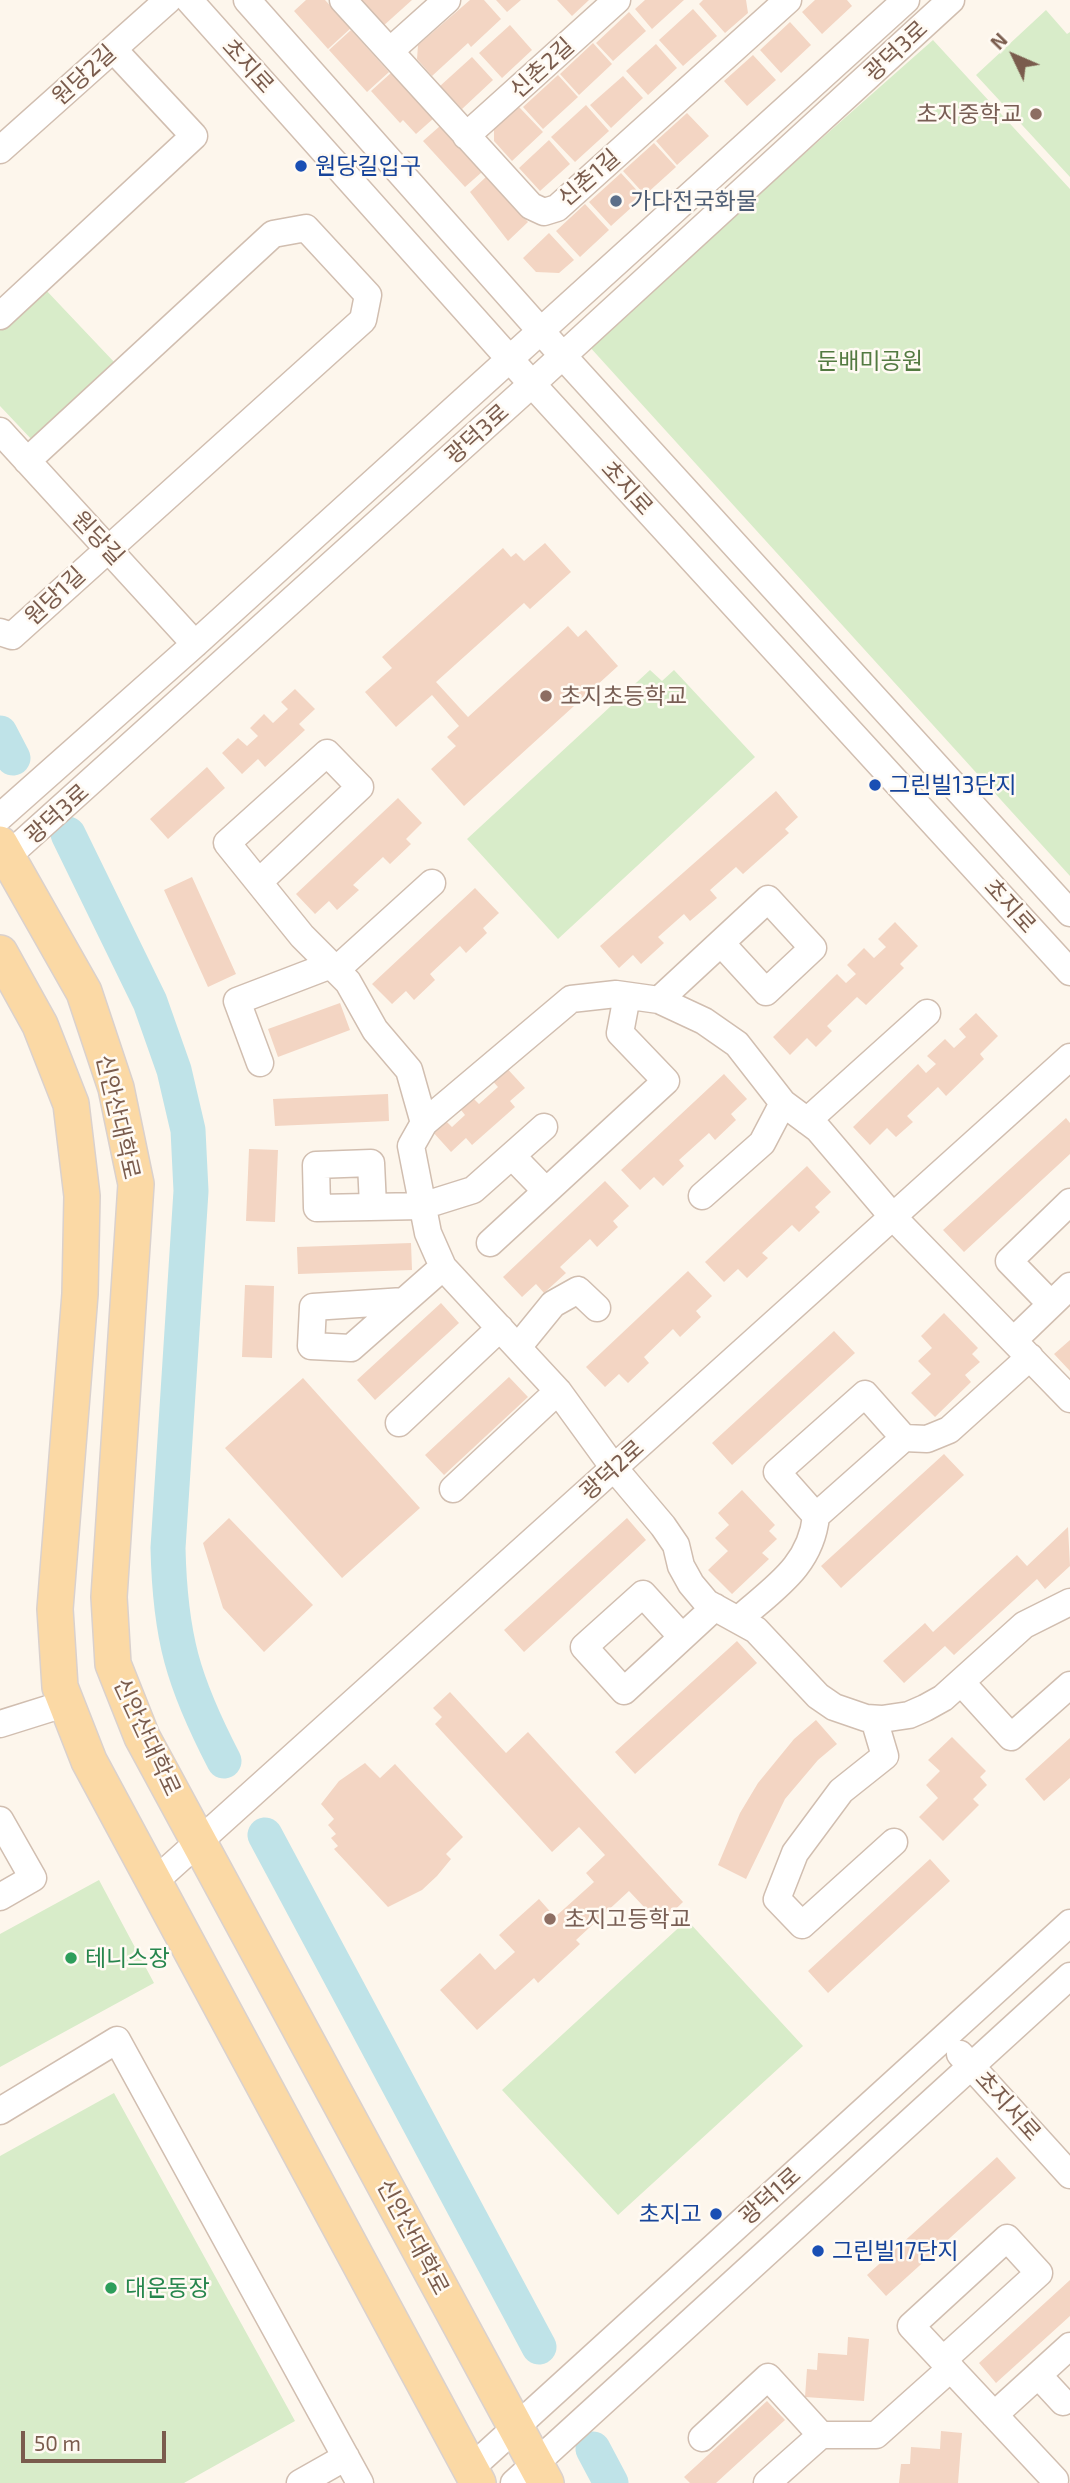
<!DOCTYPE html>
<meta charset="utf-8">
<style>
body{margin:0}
#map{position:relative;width:1070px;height:2483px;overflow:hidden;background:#fdf6ec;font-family:"Exo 2",sans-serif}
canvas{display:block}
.north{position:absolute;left:979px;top:21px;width:70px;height:70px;-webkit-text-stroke:5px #fffaf3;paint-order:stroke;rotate:314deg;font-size:19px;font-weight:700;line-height:28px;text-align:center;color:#7a5c4d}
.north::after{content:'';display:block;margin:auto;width:24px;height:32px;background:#7a5c4d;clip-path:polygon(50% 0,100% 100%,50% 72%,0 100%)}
.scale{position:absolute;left:21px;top:2431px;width:145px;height:32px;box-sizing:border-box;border:4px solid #7a5c4d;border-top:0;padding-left:9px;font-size:21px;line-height:24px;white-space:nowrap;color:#7a5c4d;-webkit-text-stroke:5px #fffaf3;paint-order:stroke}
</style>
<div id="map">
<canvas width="1070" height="2483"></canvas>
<div class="north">N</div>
<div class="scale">50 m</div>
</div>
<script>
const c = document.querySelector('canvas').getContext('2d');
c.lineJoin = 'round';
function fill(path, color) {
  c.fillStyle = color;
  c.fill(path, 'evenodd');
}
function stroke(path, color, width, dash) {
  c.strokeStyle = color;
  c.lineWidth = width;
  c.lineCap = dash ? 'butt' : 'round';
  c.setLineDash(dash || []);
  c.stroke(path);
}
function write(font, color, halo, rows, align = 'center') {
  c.font = font + ' "Exo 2","Noto Sans KR",sans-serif';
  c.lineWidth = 5;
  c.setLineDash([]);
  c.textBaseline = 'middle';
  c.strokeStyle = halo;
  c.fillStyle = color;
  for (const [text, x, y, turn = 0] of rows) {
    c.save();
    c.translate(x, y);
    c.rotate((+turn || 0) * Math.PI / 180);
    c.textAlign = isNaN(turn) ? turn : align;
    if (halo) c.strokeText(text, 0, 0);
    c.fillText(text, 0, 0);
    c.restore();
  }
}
fill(new Path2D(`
 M1046 10 1067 34 1070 32V177L976 75Z
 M933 40 1070 189V876L588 345Z
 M44 288 115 363 33 441 0 406V330Z
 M650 670 662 681 674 670 755 757 558 939 467 839Z
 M99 1880 154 1983 0 2067V1934Z
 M687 1920 803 2046 618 2215 502 2090Z
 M114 2093 295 2421 184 2483H0V2156Z`), '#d8ecc9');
stroke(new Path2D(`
 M0 733 13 758
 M68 834 150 1002 174 1070 188 1130 191 1191 168 1548C170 1637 183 1682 224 1761
 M265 1835 539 2347
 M593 2449 611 2483`), '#bfe3e8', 35);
fill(new Path2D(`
 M306 0H325L351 28 328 49 294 11Z
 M362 0H412L382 27 360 3Z
 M470 0H484L501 19 471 47 468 43 432 76 417 59 418 45Z
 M496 0H521L507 12Z
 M557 0H589L572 16Z
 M645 0H684L652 29 635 9Z
 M703 0H746L748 13 725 33 699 4Z
 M815 0H847L852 6 822 34 802 12Z
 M693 9 717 36 683 66 659 40Z
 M629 12 646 31 613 61 596 43Z
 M790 22 811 45 781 73 760 50Z
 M510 25 532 50 502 78 479 53Z
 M351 30 389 72 367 92 329 50Z
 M593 43 612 64 579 95 560 74Z
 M656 44 677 68 648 95 626 71Z
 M753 55 776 80 747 106 724 81Z
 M472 57 493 80 462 109 440 86Z
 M392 72 434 118 416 134 403 120 400 123 371 91Z
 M558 75 578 97 543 129 523 107Z
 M623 76 643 98 611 128 590 105Z
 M586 105 609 131 575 162 551 137Z
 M519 107 543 132 512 161 494 141V129Z
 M687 113 709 136 677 165 656 141Z
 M440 126 482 172 465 187 423 141Z
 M549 140 570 164 540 191 519 168Z
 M654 143 676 167 645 195 623 171Z
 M621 173 643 197 611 226 589 202Z
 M487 176 528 222 508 241 470 192Z
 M585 204 609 230 580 257 556 231Z
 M549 233 574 260 559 273 536 272 523 258Z
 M545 543 571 572 530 609 524 603 436 682 468 717 568 626 578 637 586 630 618 666 464 806 431 769 456 746 447 737 459 726 432 695 396 727 365 692 392 668 382 657 503 548 511 557 516 553 524 561Z
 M295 689 315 709 299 724 305 730 265 767 258 759 242 774 222 753 238 738 247 746 258 736 250 728 264 714 273 723 288 709 281 702Z
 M207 767 225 788 168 839 150 819Z
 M776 791 798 817 785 829 789 833 743 874 736 867 710 890 717 898 690 921 684 914 658 937 664 943 641 964 633 955 619 968 600 946Z
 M398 798 422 823 406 839 411 844 390 864 383 857 353 885 359 890 337 910 329 901 315 914 296 894Z
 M192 877 236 974 208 987 164 890Z
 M475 888 499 913 483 928 487 933 466 953 460 946 430 974 435 980 414 1000 406 991 392 1004 372 984Z
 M895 922 918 946 900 964 904 968 866 1005 857 997 827 1026 832 1031 816 1047 807 1038 790 1055 773 1037 837 974 846 983 856 974 847 965 864 948 874 958 886 947 878 939Z
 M340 1003 350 1030 278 1057 268 1029Z
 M976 1013 998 1036 980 1054 984 1059 946 1096 938 1087 907 1116 913 1122 896 1137 887 1128 870 1145 853 1127 918 1064 926 1073 936 1064 927 1056 945 1039 954 1048 966 1037 959 1029Z
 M504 1065 525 1088 510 1101 515 1107 472 1145 466 1138 451 1152 432 1131 445 1120 452 1127 465 1115 457 1105 469 1094 479 1104 498 1087 489 1077Z
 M724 1074 747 1099 731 1114 736 1120 715 1140 709 1133 679 1160 684 1166 663 1186 654 1177 640 1190 621 1170Z
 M388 1094 389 1121 275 1126 273 1099Z
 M1066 1118 1070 1123V1154L964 1252 943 1230Z
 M249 1149 278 1150 275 1222 246 1221Z
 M807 1166 831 1192 815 1207 820 1212 799 1232 792 1225 762 1253 768 1258 747 1278 738 1269 724 1282 705 1262Z
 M605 1181 629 1206 613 1221 618 1227 597 1247 590 1239 560 1267 566 1273 544 1293 536 1284 522 1297 503 1277Z
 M411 1243 412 1270 298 1274 297 1247Z
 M688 1271 712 1296 696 1311 701 1317 680 1337 673 1329 644 1357 649 1363 628 1383 619 1374 605 1387 586 1367Z
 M245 1285 274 1286 272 1358 242 1357Z
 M441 1303 459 1323 375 1400 357 1380Z
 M944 1313 978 1348 972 1354 980 1362 965 1375 971 1382 935 1417 911 1393 931 1374 918 1361 932 1348 921 1336Z
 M834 1331 855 1353 732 1465 712 1443Z
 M1070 1340V1371L1054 1354Z
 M509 1377 528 1397 444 1475 425 1455Z
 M303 1378 420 1508 342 1578 225 1448Z
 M944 1454 964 1475 841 1588 821 1566Z
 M742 1490 775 1525 769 1531 777 1539 762 1553 769 1559 732 1594 708 1570 728 1551 715 1538 729 1525 718 1513Z
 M229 1518 313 1605 264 1652 223 1608 203 1543Z
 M627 1518 646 1540 524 1652 504 1630Z
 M1068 1527 1070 1566 1045 1589 1037 1579 954 1655 945 1646 904 1683 883 1661 925 1623 933 1632 1017 1555 1027 1566Z
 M737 1641 757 1663 635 1774 615 1752Z
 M450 1692 506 1753 528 1732 683 1902 660 1924 629 1891 576 1940 580 1944 538 1983 534 1978 477 2030 440 1990 480 1953 495 1970 515 1952 499 1935 539 1899 555 1917 594 1882 586 1873 605 1855 579 1827 552 1852 435 1724 442 1717 433 1708Z
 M816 1720 837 1744 818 1760 785 1799 746 1879 718 1865 740 1813 758 1783 794 1739Z
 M952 1737 986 1771 980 1777 987 1785 973 1799 979 1805 943 1841 919 1817 938 1798 926 1785 940 1771 928 1760Z
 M1070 1738V1778L1044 1801 1025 1779Z
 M365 1763 380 1778 395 1764 463 1837 446 1854 451 1859 437 1876 422 1890 388 1907 334 1849 338 1846 331 1838 336 1834 328 1825 334 1819 321 1804 339 1781Z
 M930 1859 950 1881 828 1993 808 1971Z
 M997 2157 1016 2178 886 2296 867 2275Z
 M1070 2280V2316L996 2383 979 2363Z
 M848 2337 869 2339 864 2401 805 2397 807 2369 817 2370 818 2353 847 2355Z
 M767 2401 785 2420 716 2483H690L684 2477Z
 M941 2431 962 2433 958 2483H899L901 2464H910L911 2447 940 2449Z`), '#f3d5c3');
const minor = new Path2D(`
 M189 0 532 384 1070 972
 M247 0 563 356 1070 913
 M343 0 531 206 544 212 557 208 788 0
 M390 51 447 0
 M466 136 617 0
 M0 150 168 0
 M0 316 194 136 113 49
 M0 431 195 644
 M0 632 12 636 363 320 368 295 306 228 273 234 27 461
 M0 817 195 644 906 0
 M0 863 532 384 951 0
 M260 881 360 787 327 753 227 843 302 936 348 982 375 1030 409 1070 424 1123
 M336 970 432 883
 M659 1000 768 899 813 948 766 992 721 943
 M260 1063 237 1001 331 965
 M807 1121 927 1013
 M512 1156 546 1191
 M702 1196 762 1143 783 1103
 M373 1206 371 1163 316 1165 317 1208 422 1206 473 1190 544 1127
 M490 1243 666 1081 620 1033 627 996
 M404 1301 313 1307 311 1346 351 1348 443 1267
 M1051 1304 1009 1261 1070 1202
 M1014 1340 1070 1286
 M518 1347 553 1304 578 1290 597 1308
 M1070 1399 893 1217 818 1129 783 1103 737 1044 704 1021 659 1000 616 994 571 999 424 1123 411 1146 428 1233 443 1267 558 1391 614 1468 663 1526 676 1545 681 1566 691 1584 707 1603 756 1630 818 1696 834 1707 866 1718 882 1719 909 1715 925 1708 943 1698 1024 1625 1070 1602
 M399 1423 500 1328
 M453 1489 558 1391
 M816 1516 777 1472 865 1394 904 1438
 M739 1619C774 1588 811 1566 816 1516L904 1438 927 1439 949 1430 1030 1357
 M682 1637 643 1594 584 1647 624 1691 715 1607
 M961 1682 1011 1737 1070 1685
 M874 1719 885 1756 841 1791 795 1853 777 1899 802 1925 894 1842
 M0 1724 67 1703
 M0 1820 33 1878 0 1897
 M154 1882 1070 1057
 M960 2054 1070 2175
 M0 2111 117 2040 360 2483
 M943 2360 1039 2273 1007 2238 911 2326C959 2377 1007 2429 1055 2480
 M1038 2375 1063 2402
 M994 2415 1070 2346
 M702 2438 768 2377 821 2435
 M470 2469 1070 1923
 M300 2483 346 2457
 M514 2483 1070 1976
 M767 2483 821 2435H876L951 2368`);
const major = new Path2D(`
 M0 844 84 992 116 1088 136 1184 109 1597 113 1664 142 1737 546 2483
 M0 953 40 1025 71 1104 82 1196 80 1294 55 1609 60 1687 89 1761 478 2483`);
stroke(minor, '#d1beb0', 29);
stroke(major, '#dad1cd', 38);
stroke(minor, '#fff', 26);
stroke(major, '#fbd9a5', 35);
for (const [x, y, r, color] of [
 [1036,114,7,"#8d6e63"],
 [301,166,7,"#1a4fb4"],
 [616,201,7,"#5c6f8a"],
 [546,696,7,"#8d6e63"],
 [875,785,7,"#1a4fb4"],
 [550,1919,7,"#8d6e63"],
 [71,1958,7,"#2e9e5b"],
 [716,2214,7,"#1a4fb4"],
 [818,2251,7,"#1a4fb4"],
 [111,2288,7,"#2e9e5b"]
]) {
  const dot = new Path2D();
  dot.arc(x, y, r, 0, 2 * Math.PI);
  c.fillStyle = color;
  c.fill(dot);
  stroke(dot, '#fffaf3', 2.5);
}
write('23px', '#7a5c4d', '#fffaf3', [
 ["광덕3로",896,51,-43],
 ["초지로",248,66,48],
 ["신촌2길",542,68,-42],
 ["원당2길",84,75,-42],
 ["신촌1길",589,178,-41],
 ["광덕3로",477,434,-42],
 ["초지로",627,488,48],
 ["원당길",98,538,47],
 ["원당1길",55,596,-43],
 ["광덕3로",57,814,-42],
 ["초지로",1010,906,48],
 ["신안산대학로",118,1117,77],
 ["광덕2로",612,1470,-42],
 ["신안산대학로",147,1737,65],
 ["초지서로",1008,2106,48],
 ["광덕1로",770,2196,-42],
 ["신안산대학로",413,2237,62]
]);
write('23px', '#785e54', '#fffaf3', [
 ["초지중학교",1022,114,"right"],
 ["초지초등학교",560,696],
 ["초지고등학교",564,1919]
], 'left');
write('23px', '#164399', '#fffaf3', [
 ["원당길입구",315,166],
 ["그린빌13단지",889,785],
 ["초지고",702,2214,"right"],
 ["그린빌17단지",832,2251]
], 'left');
write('23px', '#4e5e75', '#fffaf3', [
 ["가다전국화물",630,201]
], 'left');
write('23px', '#537a41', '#fffaf3', [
 ["둔배미공원",870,361]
]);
write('23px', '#27864d', '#fffaf3', [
 ["테니스장",85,1958],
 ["대운동장",125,2288]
], 'left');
</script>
